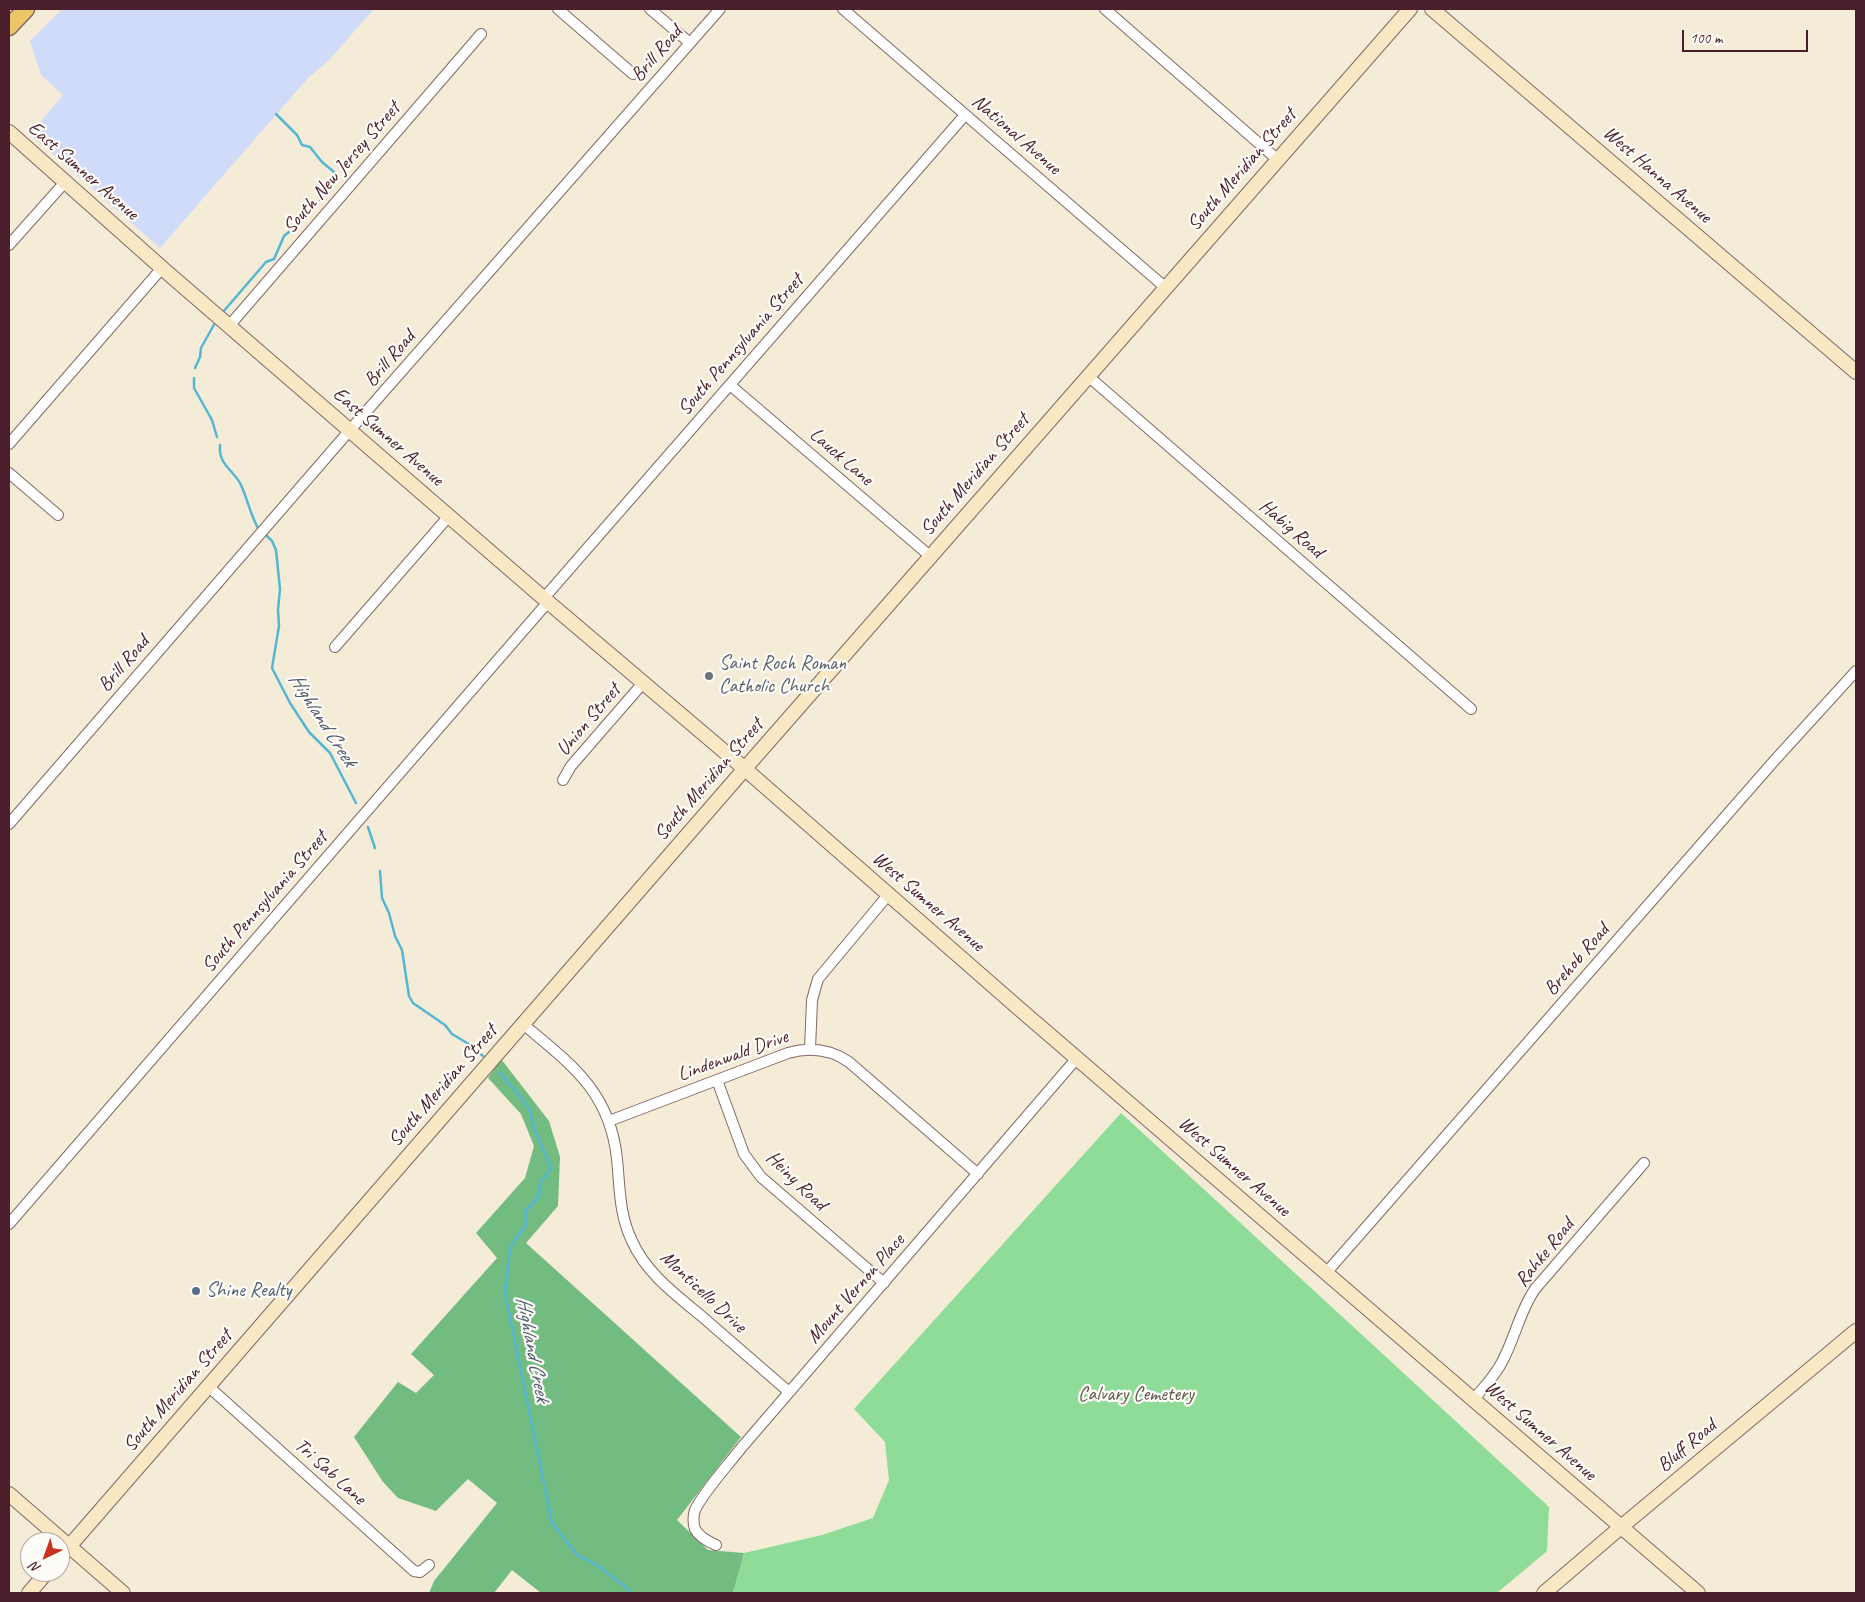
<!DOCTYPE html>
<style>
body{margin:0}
#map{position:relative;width:1865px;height:1602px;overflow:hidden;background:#f4ecd7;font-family:Caveat,sans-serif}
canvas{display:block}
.frame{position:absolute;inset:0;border:10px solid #4a1f2b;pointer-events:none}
.north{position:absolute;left:20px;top:1532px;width:50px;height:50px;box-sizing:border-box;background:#fdfcf7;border:1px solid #b5a4a5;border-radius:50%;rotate:222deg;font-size:14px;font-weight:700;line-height:20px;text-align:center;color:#4a1f2b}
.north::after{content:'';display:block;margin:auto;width:18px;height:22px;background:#c8321e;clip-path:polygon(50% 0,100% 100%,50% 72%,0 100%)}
.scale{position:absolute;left:1682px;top:30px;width:126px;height:22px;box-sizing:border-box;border:2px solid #4a1f2b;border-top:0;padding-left:6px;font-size:15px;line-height:18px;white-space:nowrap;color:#4a1f2b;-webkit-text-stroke:4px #fdfcf7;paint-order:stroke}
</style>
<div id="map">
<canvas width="1865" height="1602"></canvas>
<div class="frame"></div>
<div class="north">N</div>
<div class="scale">100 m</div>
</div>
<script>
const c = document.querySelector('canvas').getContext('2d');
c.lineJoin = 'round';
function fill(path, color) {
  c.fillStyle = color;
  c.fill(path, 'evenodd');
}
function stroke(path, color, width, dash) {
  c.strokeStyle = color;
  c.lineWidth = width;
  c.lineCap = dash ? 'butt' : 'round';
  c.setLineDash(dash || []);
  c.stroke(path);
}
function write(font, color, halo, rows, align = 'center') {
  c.font = font + ' Caveat,sans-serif';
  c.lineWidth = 4.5;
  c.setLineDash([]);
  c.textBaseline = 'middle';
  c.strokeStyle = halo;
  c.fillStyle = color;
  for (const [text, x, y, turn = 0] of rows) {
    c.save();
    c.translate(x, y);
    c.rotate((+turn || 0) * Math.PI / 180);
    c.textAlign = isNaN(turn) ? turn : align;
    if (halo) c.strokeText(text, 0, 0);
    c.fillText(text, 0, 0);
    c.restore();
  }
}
fill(new Path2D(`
 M62 9H374L329 60 308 78 160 248 30 134 63 95 41 75 30 41Z`), '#d0daf9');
fill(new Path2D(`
 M1121 1113 1549 1507 1547 1551 1497 1593H733L744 1553 822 1535 873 1518 889 1480 885 1442 854 1409Z`), '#8fdc99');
fill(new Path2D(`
 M501 1059 549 1121 560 1157 558 1206 526 1243 741 1437 677 1520 708 1550 744 1553 733 1593H541L512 1570 494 1593H429L434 1581 497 1503 468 1479 436 1511 398 1498 383 1482 354 1437 398 1382 416 1393 434 1375 411 1354 497 1258 476 1233 525 1178 534 1146 521 1114 488 1078Z`), '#73bc81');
stroke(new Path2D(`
 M276 114 297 135 302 145 310 147 322 162 334 172V184L320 200
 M298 224 311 207
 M223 312 266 262 274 259 284 236 289 232
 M195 368 200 357 201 348 216 321
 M194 378V388L212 420 217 437
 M220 445C218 464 232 469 240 483 247 497 250 514 258 528
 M266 535 272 541 276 550 280 589 278 610 279 626 272 668 290 703 309 732 330 753 356 803
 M368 827 375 848
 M380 871 382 898 389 913 395 936 402 950 409 996 413 1003 445 1025 452 1034 467 1043 483 1056
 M499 1072 524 1101 530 1111 533 1125 551 1169 540 1183 539 1197 525 1211 526 1224 510 1248 505 1293 552 1523 577 1555 597 1565 627 1588 630 1593`), '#55b6d4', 2.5);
const street = new Path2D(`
 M558 9 633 74
 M650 9 690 43
 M843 9 1166 288
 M1105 9 1278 160
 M9 245 66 181
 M229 326 481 34
 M1088 376 1471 709
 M730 385 930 556
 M9 444 162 268
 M9 473 58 515
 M544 598 965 115
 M335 647 449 516
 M563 780 571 766 643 683
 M9 824 350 430 720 9
 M523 1024C572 1065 610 1092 617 1159 620 1188 619 1214 632 1241 647 1275 679 1297 706 1320 734 1344 761 1368 789 1392
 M810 1049 812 1000 818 979 888 895
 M717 1080 744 1154 761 1177 884 1283
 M609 1121 788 1053C810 1047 830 1049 849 1062L978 1174
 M9 1224 548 602
 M1326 1273 1774 761 1856 671
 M209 1387 414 1571 420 1572 429 1565
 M1473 1400C1484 1387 1496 1375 1503 1360 1515 1337 1520 1311 1535 1289L1644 1163
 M716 1545C709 1542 699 1537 695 1529 693 1524 693 1515 695 1510 704 1491 729 1464 742 1447L1077 1058`);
const secondary = new Path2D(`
 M1432 9 1856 372
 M9 132 162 268 548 602 745 769 1023 1012 1698 1593
 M9 1494 123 1593
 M60 1557 755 757 1410 9
 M29 1593 47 1572
 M1544 1593 1621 1527 1856 1331`);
const primary = new Path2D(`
 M9 27 26 9`);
stroke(street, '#866767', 12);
stroke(secondary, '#866767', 16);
stroke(primary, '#866767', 19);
stroke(street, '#fff', 10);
stroke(secondary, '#f8e8c3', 14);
stroke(primary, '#edc569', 16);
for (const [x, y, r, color] of [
 [709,676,5,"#6b7280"],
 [196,1291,5,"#5c6f8a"]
]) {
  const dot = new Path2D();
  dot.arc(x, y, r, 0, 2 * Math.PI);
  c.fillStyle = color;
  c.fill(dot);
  stroke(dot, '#fdfcf7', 2);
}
write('20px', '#4a1f2b', '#fdfcf7', [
 ["Brill Road",657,54,-49],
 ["National Avenue",1016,135,41],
 ["South New Jersey Street",342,168,-49],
 ["South Meridian Street",1242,170,-49],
 ["East Sumner Avenue",83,171,41],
 ["West Hanna Avenue",1657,175,41],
 ["South Pennsylvania Street",741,345,-49],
 ["Brill Road",390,359,-49],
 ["East Sumner Avenue",388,437,41],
 ["Lauck Lane",841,457,41],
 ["South Meridian Street",975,475,-49],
 ["Habig Road",1291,529,41],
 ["Brill Road",124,664,-49],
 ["Union Street",589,720,-50],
 ["South Meridian Street",709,780,-49],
 ["South Pennsylvania Street",265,902,-49],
 ["West Sumner Avenue",928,902,41],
 ["Brehob Road",1577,960,-49],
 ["Lindenwald Drive",733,1056,-20],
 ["South Meridian Street",443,1086,-49],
 ["West Sumner Avenue",1234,1167,41],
 ["Heiny Road",796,1181,44],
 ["Rahke Road",1545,1253,-51],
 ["Mount Vernon Place",856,1289,-49],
 ["Monticello Drive",703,1292,43],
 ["South Meridian Street",178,1391,-49],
 ["West Sumner Avenue",1540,1431,41],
 ["Bluff Road",1687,1446,-40],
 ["Tri Sab Lane",330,1472,42]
]);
write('20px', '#5b616d', '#fdfcf7', [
 ["Saint Roch Roman",719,664],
 ["Catholic Church",719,687]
], 'left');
write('20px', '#4e5e75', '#fdfcf7', [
 ["Shine Realty",206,1291]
], 'left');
write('20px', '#5f584c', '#fdfcf7', [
 ["Calvary Cemetery",1136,1395]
]);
write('italic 21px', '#4e5b6f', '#fdfcf7', [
 ["Highland Creek",322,720,57],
 ["Highland Creek",532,1349,79]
]);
</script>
